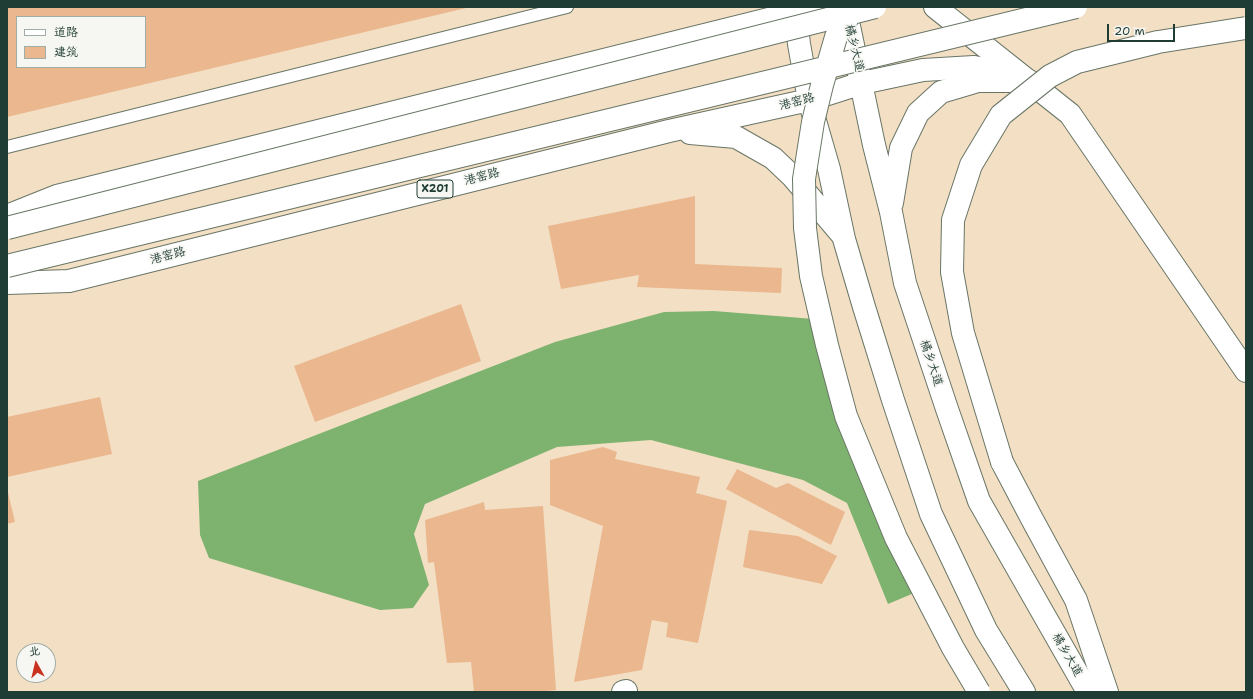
<!DOCTYPE html>
<meta charset="utf-8">
<style>
body{margin:0}
#map{position:relative;width:1253px;height:699px;overflow:hidden;background:#f3dfc4;font-family:"Shantell Sans","LXGW WenKai TC",sans-serif}
canvas{display:block}
.frame{position:absolute;inset:0;border:8px solid #1f3d34;pointer-events:none}
.legend{position:absolute;left:16px;top:16px;width:130px;height:52px;box-sizing:border-box;background:#f6f6f2;border:1px solid #a0aca6;margin:0;padding:5px 7px;list-style:none;font-size:12px;color:#1f3d34}
.legend li{display:flex;align-items:center;gap:8px;height:20px}
.legend b{width:20px;border:1px solid #a0aca6}
.north{position:absolute;left:16px;top:643px;width:40px;height:40px;box-sizing:border-box;background:#f6f6f2;border:1px solid #a0aca6;border-radius:50%;rotate:352deg;font-size:11px;font-weight:700;line-height:16px;text-align:center;color:#1f3d34}
.north::after{content:'';display:block;margin:auto;width:14px;height:18px;background:#c8321e;clip-path:polygon(50% 0,100% 100%,50% 72%,0 100%)}
.scale{position:absolute;left:1107px;top:24px;width:68px;height:18px;box-sizing:border-box;border:2px solid #1f3d34;border-top:0;padding-left:5px;font-size:12px;line-height:14px;white-space:nowrap;color:#1f3d34;-webkit-text-stroke:3px #f6f6f2;paint-order:stroke}
</style>
<div id="map">
<canvas width="1253" height="699"></canvas>
<div class="frame"></div>
<ul class="legend">
<li><b style="height:5px;background:#fff"></b>道路</li>
<li><b style="height:11px;background:#eab78f"></b>建筑</li>
</ul>
<div class="north">北</div>
<div class="scale">20 m</div>
</div>
<script>
const c = document.querySelector('canvas').getContext('2d');
c.lineJoin = 'round';
function fill(path, color) {
  c.fillStyle = color;
  c.fill(path, 'evenodd');
}
function stroke(path, color, width, dash) {
  c.strokeStyle = color;
  c.lineWidth = width;
  c.lineCap = dash ? 'butt' : 'round';
  c.setLineDash(dash || []);
  c.stroke(path);
}
function write(font, color, halo, rows, align = 'center') {
  c.font = font + ' "Shantell Sans","LXGW WenKai TC",sans-serif';
  c.lineWidth = 3.5;
  c.setLineDash([]);
  c.textBaseline = 'middle';
  c.strokeStyle = halo;
  c.fillStyle = color;
  for (const [text, x, y, turn = 0] of rows) {
    c.save();
    c.translate(x, y);
    c.rotate((+turn || 0) * Math.PI / 180);
    c.textAlign = isNaN(turn) ? turn : align;
    if (halo) c.strokeText(text, 0, 0);
    c.fillText(text, 0, 0);
    c.restore();
  }
}
fill(new Path2D(`
 M714 311 814 319 914 593 888 604 847 503 803 480 651 440 557 447 425 504 414 534 429 585 413 608 380 610 209 558 200 535 198 481 555 342 664 312Z`), '#7eb36f');
fill(new Path2D(`
 M7 7H466V8L7 117ZM17 17H145V67H17Z
 M695 196V264L782 268 781 293 637 287 639 275 561 289 548 226Z
 M461 304 481 361 315 422 294 366Z
 M100 397 112 454 7 477V417Z
 M603 447 617 452 615 459 700 477 696 493 727 501 698 643 666 637 668 623 652 620 642 670 574 682 603 526 550 505V460Z
 M737 469 776 488 788 483 845 512 831 545 726 489Z
 M7 488 15 522 7 524Z
 M484 502 485 510 543 506 556 690 535 692H474L471 662 447 663 434 562 428 563 425 520Z
 M749 530 798 536 837 556 822 584 743 567Z`), '#eab78f');
const service = new Path2D(`
 M7 147 567 7`);
const minor = new Path2D(`
 M623 692 626 691`);
const tertiary = new Path2D(`
 M935 7 1070 114 1246 371
 M862 83 923 70 974 67 1016 77`);
const primary = new Path2D(`
 M845 7 874 145 891 212 905 283 947 409 979 501 1088 692
 M795 9 799 44 809 100 829 169 844 239 864 307 893 400 931 514 986 630 1024 692
 M690 133 736 137 773 158 792 176 843 236
 M892 203 901 148 918 113 941 92 978 81H1029
 M7 216 57 196 817 7
 M7 283 69 281 669 131 809 100 862 83`);
const motorway = new Path2D(`
 M1002 462 1032 519 1076 600 1107 692`);
stroke(service, '#697666', 14);
stroke(minor, '#697666', 24);
stroke(tertiary, '#697666', 24);
stroke(primary, '#697666', 24);
stroke(motorway, '#697666', 24);
stroke(service, '#fff', 12);
stroke(minor, '#fff', 22);
stroke(tertiary, '#fff', 22);
stroke(primary, '#fff', 22);
stroke(motorway, '#fff', 22);
const trunkBridge = new Path2D(`
 M854 7 836 37 822 85 813 122 804 179 805 228 811 276 827 345 846 416 896 538 953 648 979 692
 M7 228 875 7
 M7 266 1076 7`);
const motorwayBridge = new Path2D(`
 M1002 462 963 333 952 272 953 220 971 165 1001 115 1050 76 1077 62 1158 42 1246 28`);
stroke(trunkBridge, '#697666', 24, []);
stroke(motorwayBridge, '#697666', 24, []);
stroke(trunkBridge, '#fff', 22);
stroke(motorwayBridge, '#fff', 22);
for (const [x, y, w] of [
 [435,189,36]
]) {
  const box = new Path2D();
  box.roundRect(x - w / 2, y - 9, w, 18, 3);
  c.fillStyle = '#f6f6f2';
  c.fill(box);
  stroke(box, '#1f3d34', 1);
}
write('bold 11px', '#1f3d34', null, [
 ["X201",435,189]
]);
write('12px', '#1f3d34', '#f6f6f2', [
 ["橘乡大道",854,48,77],
 ["港窑路",797,102,-14],
 ["港窑路",482,177,-14],
 ["港窑路",168,256,-14],
 ["橘乡大道",931,363,72],
 ["橘乡大道",1067,655,60]
]);
</script>
